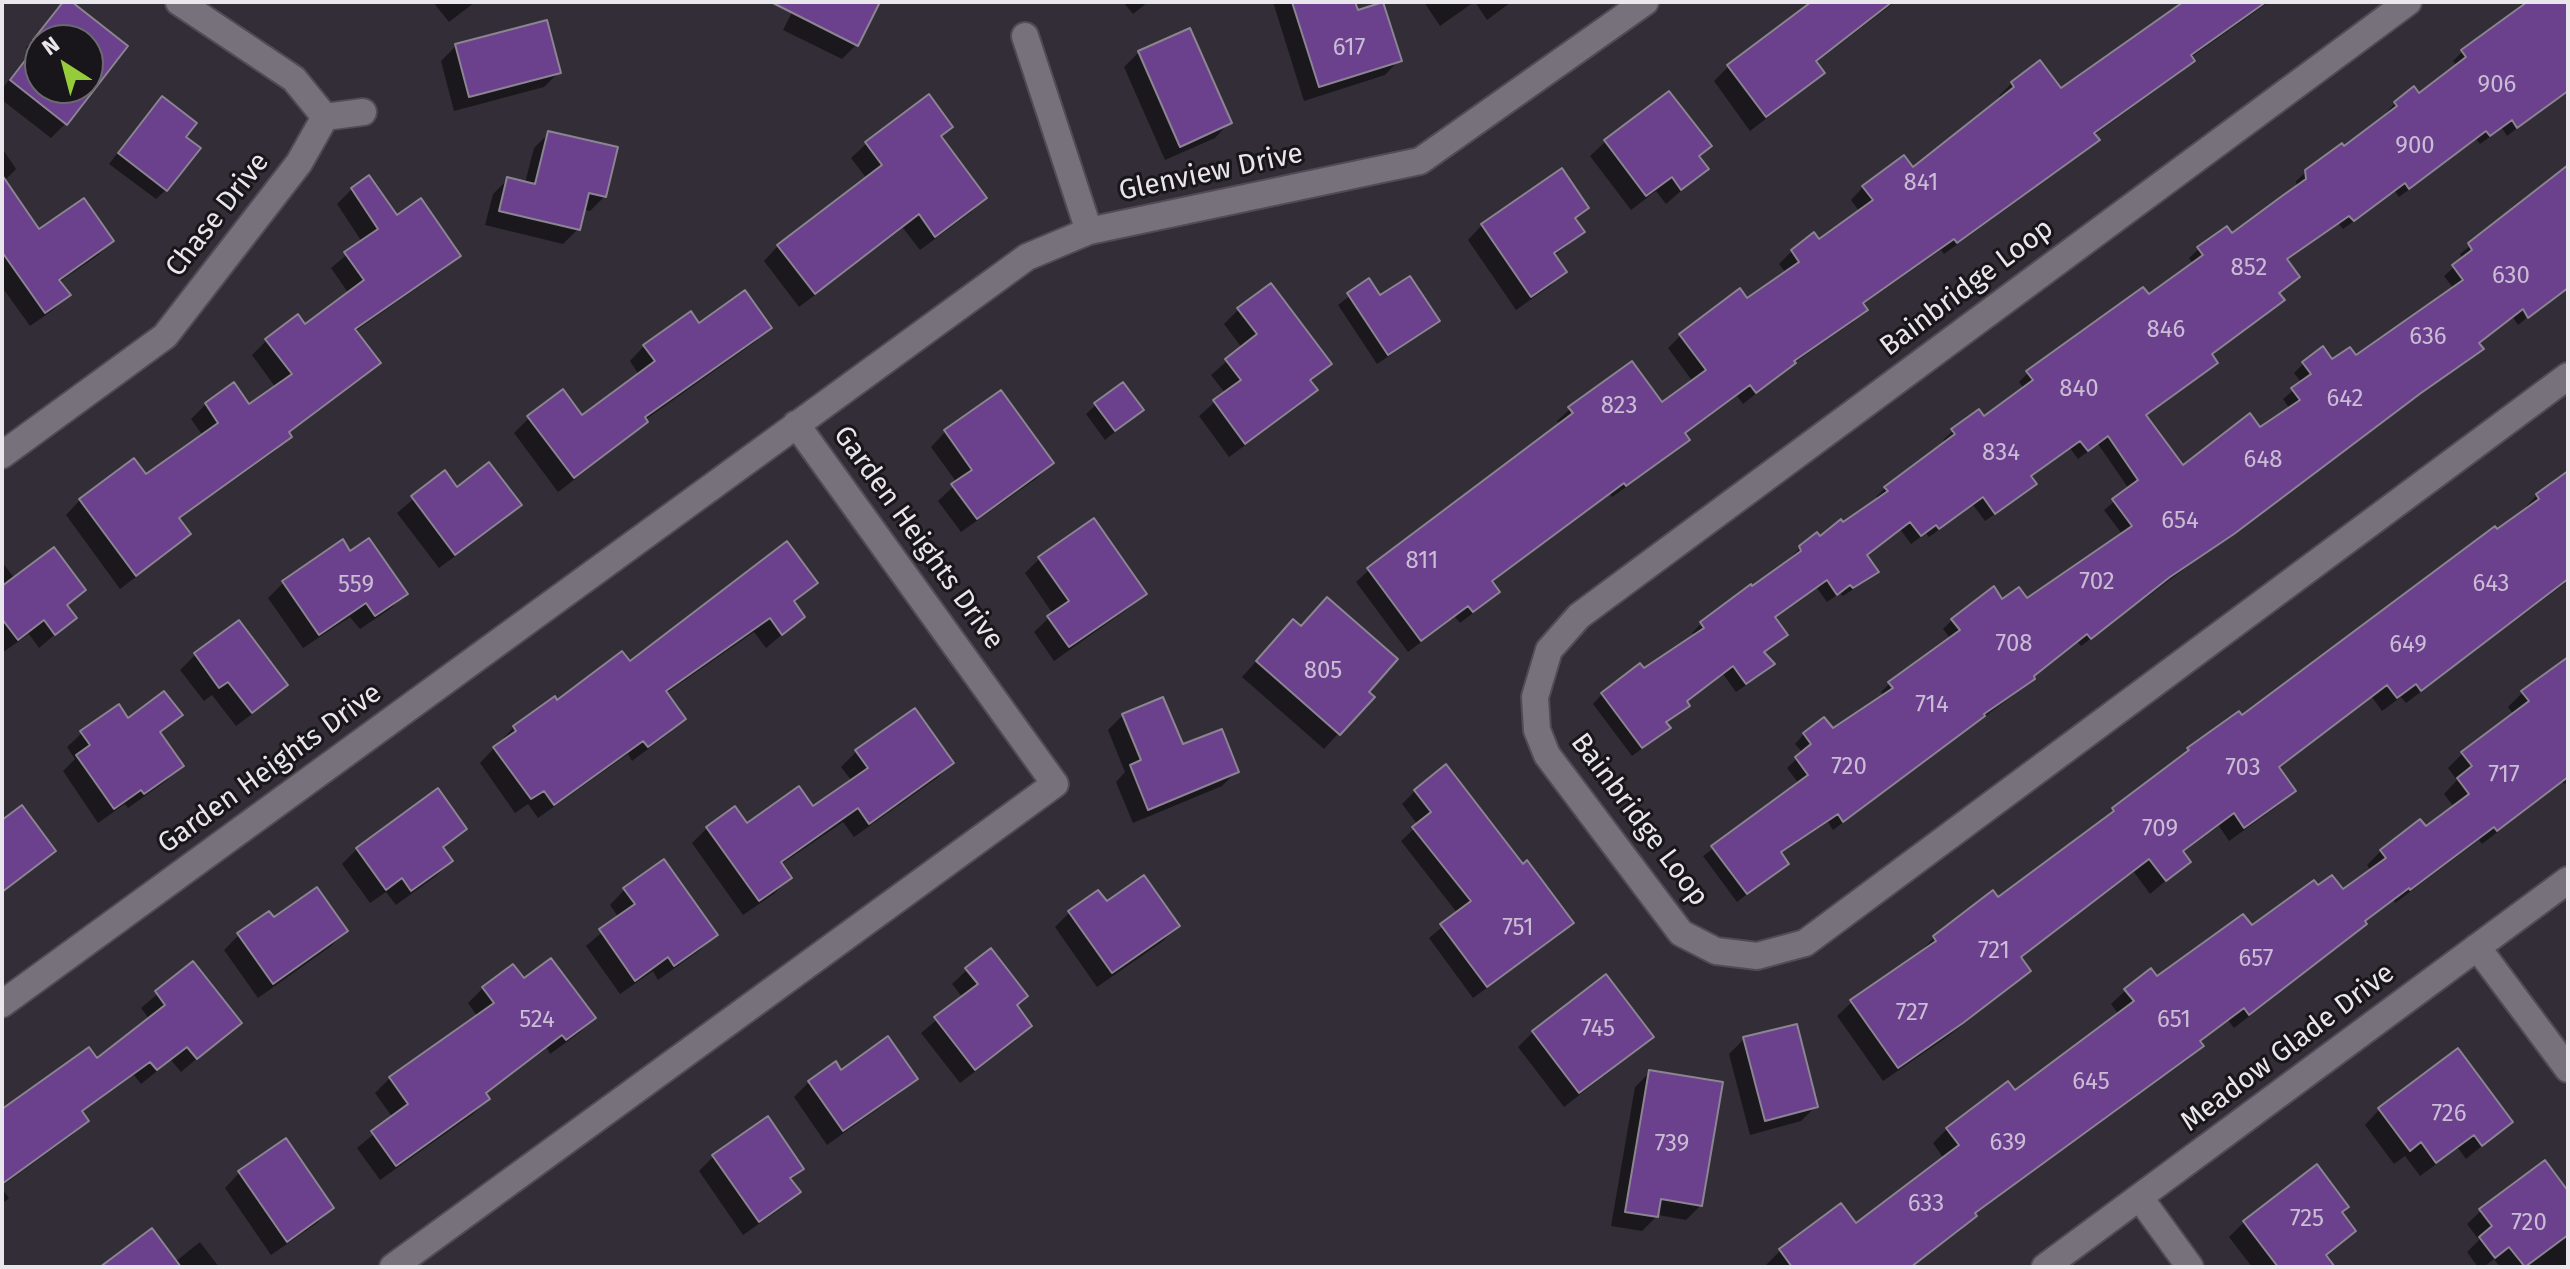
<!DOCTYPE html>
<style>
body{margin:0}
#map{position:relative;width:2570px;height:1269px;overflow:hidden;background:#322d37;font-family:"Fira Sans",sans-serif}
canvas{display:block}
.frame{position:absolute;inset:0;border:4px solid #e9e6ec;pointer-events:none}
.north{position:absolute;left:24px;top:24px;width:80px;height:80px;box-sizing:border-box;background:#19161b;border:2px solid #6c696f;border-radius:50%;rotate:324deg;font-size:22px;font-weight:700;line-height:32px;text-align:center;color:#e9e6ec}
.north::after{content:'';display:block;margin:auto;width:28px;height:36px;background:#96cc3a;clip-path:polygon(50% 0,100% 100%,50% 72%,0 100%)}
</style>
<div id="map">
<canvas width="2570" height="1269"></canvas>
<div class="frame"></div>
<div class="north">N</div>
</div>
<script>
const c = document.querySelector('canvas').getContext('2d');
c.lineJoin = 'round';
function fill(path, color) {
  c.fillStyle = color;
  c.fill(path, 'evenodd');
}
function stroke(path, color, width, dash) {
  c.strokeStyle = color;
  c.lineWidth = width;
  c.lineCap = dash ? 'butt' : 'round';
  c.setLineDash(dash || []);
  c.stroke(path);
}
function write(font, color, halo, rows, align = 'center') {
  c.font = font + ' "Fira Sans",sans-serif';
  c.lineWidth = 6;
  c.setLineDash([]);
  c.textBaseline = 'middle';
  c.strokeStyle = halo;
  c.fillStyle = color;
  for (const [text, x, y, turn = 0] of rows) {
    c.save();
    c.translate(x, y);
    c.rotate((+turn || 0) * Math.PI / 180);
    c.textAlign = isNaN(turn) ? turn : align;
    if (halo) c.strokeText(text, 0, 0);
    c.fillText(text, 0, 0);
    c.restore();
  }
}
fill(new Path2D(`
 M64 2H68L125 46 66 123 51 138 2 100V89L30 52 26 48ZM40 40H88V88H40Z
 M433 2H475L449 22Z
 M797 2H878L857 44 842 59 783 30Z
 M1123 2H1148L1133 14Z
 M1273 2H1353L1356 12 1399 60 1385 75 1304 101Z
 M1424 2H1474L1440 26Z
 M1475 2H1511L1487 20Z
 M1813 2H1895L1815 63 1822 73 1807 87 1750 131 1714 81 1728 67Z
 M2185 2H2269L2190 58 2192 61 2180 73 2094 135 2097 140 2085 152 1944 254 1941 250 1862 305 1865 310 1853 322 1794 363 1743 404 1737 396 1684 435 1687 440 1675 452 1612 497 1610 494 1491 583 1498 591 1485 604 1460 623 1455 617 1408 652 1356 582 1369 570 1560 425 1557 421 1570 409 1662 405 1693 382 1668 348 1680 336 1747 301 1786 273 1779 264 1792 251 1819 242 1860 212 1851 200 1863 187 1912 170 2002 99 1999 96 2012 83 2061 91Z
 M2523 2H2568V70L2557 96 2507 136 2502 128 2480 144 2476 139 2399 197 2395 191 2343 229 2339 224 2286 261 2298 277 2278 294 2273 309 2210 355 2216 363 2206 372 2145 416 2183 467 2260 430 2290 409 2283 399 2302 383 2294 373 2303 364 2323 349 2332 362 2355 358 2454 289 2444 276 2463 259 2460 254 2568 168V284L2518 325 2513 317 2477 344 2481 349 2472 358 2409 402 2081 646 2077 641 2032 677 2023 688 1833 830 1828 822 1780 854 1786 864 1737 902 1703 856 1799 784 1787 768 1803 753 1795 744 1804 734 1823 720 1833 730 1884 697 1881 692 1890 683 1951 639 1943 629 1952 620 2001 602 2027 601 2122 534 2104 510 2129 489 2098 444 2078 459 2070 448 2030 478 2034 484 2025 493 1985 521 1973 505 1929 537 1926 533 1911 544 1900 529 1865 556 1876 571 1867 580 1843 596 1840 593 1827 602 1817 588 1774 618 1785 634 1763 653 1772 664 1763 673 1736 692 1723 674 1685 703 1687 706 1665 724 1668 727 1659 736 1632 756 1593 704 1602 694 1643 671 1695 636 1692 633 1701 624 1792 560 1791 557 1800 548 1843 525 1879 500 1876 497 1885 488 1946 443 1943 440 1953 431 1983 419 2024 389 2019 382 2028 373 2149 297 2193 264 2189 258 2199 249 2232 236 2297 188 2296 181 2306 172 2344 148 2388 115 2386 113 2395 103 2414 89 2418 96 2457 67 2453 61 2462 52 2518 11 2516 9Z
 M456 46 559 72 544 87 454 111 441 61Z
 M1139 52 1229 123 1215 138 1165 160 1124 67Z
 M1669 93 1709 146 1697 158 1706 169 1666 204 1656 191 1631 210 1590 156 1605 142Z
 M153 108 183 137 166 190 156 199 109 164Z
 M950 127 940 137 985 198 970 213 920 250 903 228 799 307 764 261 778 246 867 179 851 158 866 144Z
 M549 133 605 196 590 211 583 209 578 229 563 244 485 225 493 194 508 179 525 183 534 148Z
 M2 148 16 169 4 181 39 232 112 241 97 256 59 282 68 295 53 310 30 326 2 287Z
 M352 189 458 256 443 270 354 332 378 363 363 378 288 434 289 436 275 451 178 520 188 534 173 549 120 589 66 515 80 500 145 477 203 436 191 419 206 404 233 385 248 407 276 388 252 355 267 340 305 327 349 294 331 268 362 242 337 204Z
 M1586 207 1574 220 1583 232 1554 256 1565 271 1550 286 1516 310 1468 240 1482 225Z
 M1369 281 1380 298 1437 321 1427 330 1377 364 1338 305Z
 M1239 309 1329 364 1310 382 1315 390 1300 405 1229 457 1199 416 1225 393 1211 375 1242 348 1224 324Z
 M698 326 770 328 755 342 645 420 631 436 558 492 514 433 529 418 582 417 639 375 630 361 644 346Z
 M1096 405 1141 410 1105 440 1086 414Z
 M945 432 1051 463 1037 478 961 532 938 501 957 483 931 447Z
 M444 473 456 489 519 505 504 520 439 568 397 513Z
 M2568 473V581L2406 703 2401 697 2382 711 2372 697 2278 769 2293 791 2279 805 2229 841 2219 826 2182 853 2188 862 2150 894 2134 872 2020 959 2028 970 2014 985 1947 1037 1883 1081 1837 1016 1852 1002 1921 954 1920 952 1934 938 1993 893 1998 900 2174 764 2189 749 2241 718 2524 512 2523 510 2537 495Z
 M342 542 350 554 405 594 390 609 360 629 350 617 303 648 268 598 283 583Z
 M1040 558 1144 593 1129 608 1054 661 1034 632 1053 614 1025 573Z
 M2 562 15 579 84 590 66 607 74 618 39 648 29 634 2 653Z
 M816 583 793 604 803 617 766 648 754 632 665 694 683 719 668 734 632 761 628 754 538 818 528 804 515 813 480 763 514 727 557 702 629 664Z
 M239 623 286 685 271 700 236 726 212 695 204 701 180 670 195 655Z
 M1278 637 1372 697 1324 749 1242 677Z
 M2568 660V781L2564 784 2562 782 2482 844 2479 840 2395 903 2394 900 2364 923 2350 938 2234 1028 2228 1020 2199 1043 2201 1046 2187 1060 1974 1215 1961 1230 1912 1267H1764L1780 1251 1855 1226 1944 1159 1933 1143 1947 1129 2015 1093 2119 1015 2111 1004 2126 990 2157 979 2251 928 2317 888 2342 891 2371 871 2367 865 2381 851 2425 829 2454 807 2444 794 2457 780 2448 768 2462 754 2514 715 2508 707 2523 692Z
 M915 711 952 763 937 778 854 837 843 822 780 865 789 878 775 893 743 915 692 843 707 828 747 826 812 809 852 781 841 767 856 752Z
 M180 715 159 734 181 766 166 781 128 808 125 804 98 823 63 771 75 759 67 747 82 733 127 720Z
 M1123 715 1182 747 1237 771 1222 786 1133 823 1116 782 1125 772 1108 730Z
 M437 791 465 829 442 849 451 861 436 876 396 905 386 892 370 903 342 864 357 849Z
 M1415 791 1522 866 1571 923 1558 936 1473 998 1429 938 1458 914 1401 841 1418 825 1402 804Z
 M2 822 53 851 2 893Z
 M624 890 715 935 700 950 658 980 653 971 620 994 586 946 619 918 610 905Z
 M1106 904 1177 926 1163 941 1097 987 1055 927 1070 912Z
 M273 920 346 931 331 946 258 998 224 950 239 935Z
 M193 964 235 1026 181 1072 171 1060 141 1084 134 1075 81 1113 87 1121 72 1135 2 1186V1112L97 1061 150 1020 141 1008Z
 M967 970 1030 1026 1015 1041 960 1083 921 1033 963 998 952 984Z
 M1606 977 1651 1037 1636 1051 1564 1107 1518 1047 1533 1032Z
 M523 981 594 1018 579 1033 550 1054 547 1048 485 1095 488 1099 473 1114 380 1180 357 1148 393 1118 375 1093 390 1078 478 1017 468 1003 483 988Z
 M1744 1039 1816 1106 1801 1121 1750 1135 1729 1054Z
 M835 1064 841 1072 915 1078 900 1093 827 1145 794 1097 809 1082Z
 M1650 1072 1701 1205 1686 1220 1658 1215 1642 1231 1611 1226 1635 1087Z
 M2379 1110 2511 1122 2466 1159 2458 1148 2420 1176 2405 1156 2394 1164 2365 1125Z
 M714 1156 802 1168 790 1180 798 1192 783 1207 743 1235 699 1171Z
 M239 1173 332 1208 317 1223 271 1255 225 1188Z
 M2 1189 9 1198 2 1204Z
 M2568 1194V1267H2500L2494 1259 2484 1267H2478L2467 1252 2479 1240 2467 1224 2481 1211Z
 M2340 1213 2354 1231 2325 1257 2332 1267H2252L2229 1237 2244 1222Z
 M200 1242 219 1267H107L175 1262Z`), '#0007');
const building = new Path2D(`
 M63 2H72L128 46 67 125 10 80 40 41V88H88V40H33Z
 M771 2H880L858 46Z
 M1292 2H1355L1358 10 1383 2 1402 61 1319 87Z
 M1811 2H1892L1816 61 1825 73 1766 117 1727 65Z
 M2183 2H2266L2191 55 2195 61 2094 133 2100 140 1957 243 1954 239 1863 303 1868 310 1794 361 1796 363 1756 393 1750 385 1685 433 1690 440 1626 486 1624 483 1492 581 1500 592 1473 612 1468 606 1421 641 1367 568 1573 413 1568 407 1632 361 1662 402 1706 370 1679 334 1740 288 1747 298 1799 262 1791 250 1814 232 1819 239 1873 200 1862 186 1904 155 1913 167 2014 87 2011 82 2040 60 2061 88Z
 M2527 2H2568V91L2517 128 2512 120 2490 136 2486 131 2409 189 2405 183 2354 221 2349 216 2287 259 2300 277 2279 293 2285 300 2212 354 2218 363 2146 415 2183 465 2250 413 2260 427 2300 400 2291 388 2311 374 2302 362 2323 346 2332 359 2350 347 2356 355 2463 280 2452 265 2472 250 2468 243 2568 165V288L2528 318 2523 309 2479 343 2484 349 2421 393 2234 534 2170 577 2091 639 2087 634 2034 676 2035 679 1984 714 1985 716 1843 822 1838 814 1781 852 1789 864 1747 894 1711 846 1808 775 1795 757 1811 744 1803 733 1824 717 1833 728 1893 688 1888 682 1960 630 1951 619 1994 586 2002 599 2019 587 2027 598 2132 526 2112 499 2138 480 2108 436 2088 451 2080 441 2031 476 2037 484 1995 514 1983 497 1939 529 1936 525 1921 536 1910 522 1867 555 1879 572 1853 588 1850 585 1837 595 1827 580 1775 617 1788 635 1764 652 1775 664 1746 684 1733 666 1687 701 1690 706 1666 722 1671 728 1642 748 1601 693 1640 663 1644 668 1704 628 1700 622 1751 584 1752 586 1801 551 1799 546 1817 532 1820 536 1841 519 1843 522 1888 491 1884 487 1955 434 1951 429 1979 409 1984 416 2033 380 2026 371 2143 287 2149 294 2203 255 2197 247 2227 226 2232 233 2282 196 2306 179 2305 170 2342 143 2344 146 2397 106 2394 102 2414 86 2419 93 2466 57 2461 50Z
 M547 20 561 73 469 97 455 44Z
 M1190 28 1232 123 1180 147 1138 51Z
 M1669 91 1712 146 1699 156 1709 169 1681 190 1672 177 1646 196 1604 140Z
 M929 94 953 127 941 136 987 198 935 237 919 214 815 294 777 245 882 165 865 142Z
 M162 96 197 123 186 137 201 148 167 191 118 153Z
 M548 131 618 147 606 197 589 193 580 230 499 211 507 177 535 184Z
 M1562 168 1589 208 1575 218 1585 232 1554 253 1567 272 1531 297 1481 224Z
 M2 175 39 229 84 198 114 241 59 280 71 295 45 313 2 252Z
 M369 175 397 215 421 198 461 256 355 329 381 363 289 432 292 437 179 518 191 534 136 576 79 499 134 458 146 474 218 423 205 403 234 382 249 404 292 374 265 339 298 314 305 324 364 280 344 252 378 229 351 188Z
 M1410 276 1440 321 1388 355 1347 293 1369 278 1380 295Z
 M1271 283 1332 364 1310 380 1318 390 1245 444 1213 400 1241 380 1225 359 1257 334 1237 308Z
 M745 290 772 328 645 417 648 422 574 478 527 416 563 389 582 415 655 361 643 345 691 311 699 323Z
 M1123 382 1144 410 1115 431 1094 403Z
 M1001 390 1054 463 977 519 951 484 972 470 944 430Z
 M489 462 522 505 455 555 411 496 445 470 457 487Z
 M2568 471V579L2421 691 2416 684 2397 698 2387 685 2279 767 2296 791 2244 828 2234 813 2183 851 2191 862 2166 881 2149 859 2021 957 2031 971 1963 1023 1898 1068 1850 1000 1936 941 1933 936 1993 890 1998 897 2114 811 2112 808 2189 750 2187 748 2239 711 2242 715 2495 526 2497 529 2539 499 2536 494Z
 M1094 518 1147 594 1069 647 1047 616 1069 601 1038 557Z
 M369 538 408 594 375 616 366 603 319 635 282 581 343 539 350 551Z
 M787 541 818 583 794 601 805 617 782 635 770 618 666 691 686 719 648 747 643 741 554 805 544 791 531 799 493 747 516 731 513 726 555 696 557 700 622 651 630 661Z
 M54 547 86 590 67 605 77 618 55 635 44 620 18 640 2 619V586Z
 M1327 597 1398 659 1369 692 1375 697 1340 735 1256 661 1293 619 1301 626Z
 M239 620 288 685 252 713 228 682 219 688 194 653Z
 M2568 657V777L2497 831 2494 827 2410 890 2409 888 2365 921 2367 924 2249 1015 2244 1008 2200 1041 2204 1046 1975 1213 1977 1216 1911 1267H1792L1779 1249 1841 1203 1856 1223 1959 1145 1946 1128 2008 1081 2015 1090 2134 1001 2124 989 2151 968 2157 976 2243 914 2252 925 2314 880 2318 885 2332 875 2343 889 2386 858 2380 850 2420 819 2426 826 2469 794 2457 778 2472 766 2461 752 2529 701 2521 691Z
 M164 691 183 715 160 732 184 766 144 794 141 790 114 809 76 755 90 745 80 731 119 704 128 718Z
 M1163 697 1183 744 1222 729 1239 772 1148 810 1130 765 1141 760 1122 714Z
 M915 708 954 763 869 824 858 808 781 862 792 878 759 901 706 827 735 806 747 823 799 786 813 806 868 768 855 750Z
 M1446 764 1523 864 1527 860 1574 923 1487 987 1440 924 1471 901 1412 827 1431 812 1414 790Z
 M438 788 467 829 443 847 453 861 411 891 402 878 386 890 356 848Z
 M22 805 56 851 2 892V820Z
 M664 859 718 935 674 966 668 957 635 981 599 929 635 904 623 888Z
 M1144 875 1180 926 1112 973 1068 911 1098 890 1107 901Z
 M317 887 348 931 273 984 237 933 269 911 274 917Z
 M991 948 1028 996 1017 1005 1032 1026 975 1070 934 1017 978 984 965 968Z
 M551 958 596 1018 566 1040 562 1035 486 1093 490 1099 396 1166 371 1131 408 1104 389 1077 494 1003 482 987 513 964 524 978Z
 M193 961 242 1023 197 1059 187 1047 157 1070 150 1062 82 1111 89 1121 2 1184V1109L89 1047 97 1058 165 1005 155 991Z
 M1606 974 1654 1037 1579 1093 1532 1031Z
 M1797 1024 1818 1107 1765 1121 1743 1037Z
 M888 1036 918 1079 843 1131 808 1081 836 1061 841 1070Z
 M2458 1048 2513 1122 2482 1146 2474 1135 2436 1163 2421 1142 2410 1151 2378 1108Z
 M1649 1070 1723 1082 1702 1206 1661 1199 1658 1217 1625 1212Z
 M768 1116 804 1169 790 1178 801 1192 759 1222 712 1155Z
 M286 1138 334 1208 287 1242 238 1171Z
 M2545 1160 2568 1191V1235L2525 1267 2509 1247 2495 1258 2479 1237 2492 1226 2479 1209Z
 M2317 1164 2349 1207 2342 1212 2356 1231 2326 1255 2335 1267H2278L2243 1221Z
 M152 1228 181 1267H100Z`);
fill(building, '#6b408d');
stroke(building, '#8b8591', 2);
const minor = new Path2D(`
 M2408 2 1579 616 1549 650 1535 697 1537 730 1547 755 1681 933 1716 951 1757 956 1805 943 2568 376
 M1025 36 1089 231
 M325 117 363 112
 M2 455 165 336 299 163 325 117 294 79 179 2
 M2477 947 2568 1069
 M2 1004 1027 257 1089 231 1420 161 1645 2
 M2140 1198 2190 1267
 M393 1267 1055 784 796 424
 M2045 1267 2568 880`);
stroke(minor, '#504b54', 30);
stroke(minor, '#77717c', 26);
write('24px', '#cabcd4', null, [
 ["617",1349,48],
 ["906",2497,85],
 ["900",2415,146],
 ["841",1921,183],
 ["852",2249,268],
 ["630",2511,276],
 ["846",2166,330],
 ["636",2428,337],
 ["840",2079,389],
 ["642",2345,399],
 ["823",1619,406],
 ["834",2001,453],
 ["648",2263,460],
 ["654",2180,521],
 ["811",1422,561],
 ["702",2097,582],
 ["643",2491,584],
 ["559",356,585],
 ["708",2014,644],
 ["649",2408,645],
 ["805",1323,671],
 ["714",1932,705],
 ["720",1849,767],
 ["703",2243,768],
 ["717",2504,775],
 ["709",2160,829],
 ["751",1518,928],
 ["721",1994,951],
 ["657",2256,959],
 ["727",1912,1013],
 ["524",537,1020],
 ["651",2174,1020],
 ["745",1598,1029],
 ["645",2091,1082],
 ["726",2449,1114],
 ["639",2008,1143],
 ["739",1672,1144],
 ["633",1926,1204],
 ["725",2307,1219],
 ["720",2529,1223]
]);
write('28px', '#e9e6ec', '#19161b', [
 ["Glenview Drive",1211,173,-12],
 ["Chase Drive",218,215,-52],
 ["Bainbridge Loop",1967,288,-37],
 ["Garden Heights Drive",918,538,54],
 ["Garden Heights Drive",270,769,-36],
 ["Bainbridge Loop",1639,820,53],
 ["Meadow Glade Drive",2288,1048,-37]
]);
</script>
